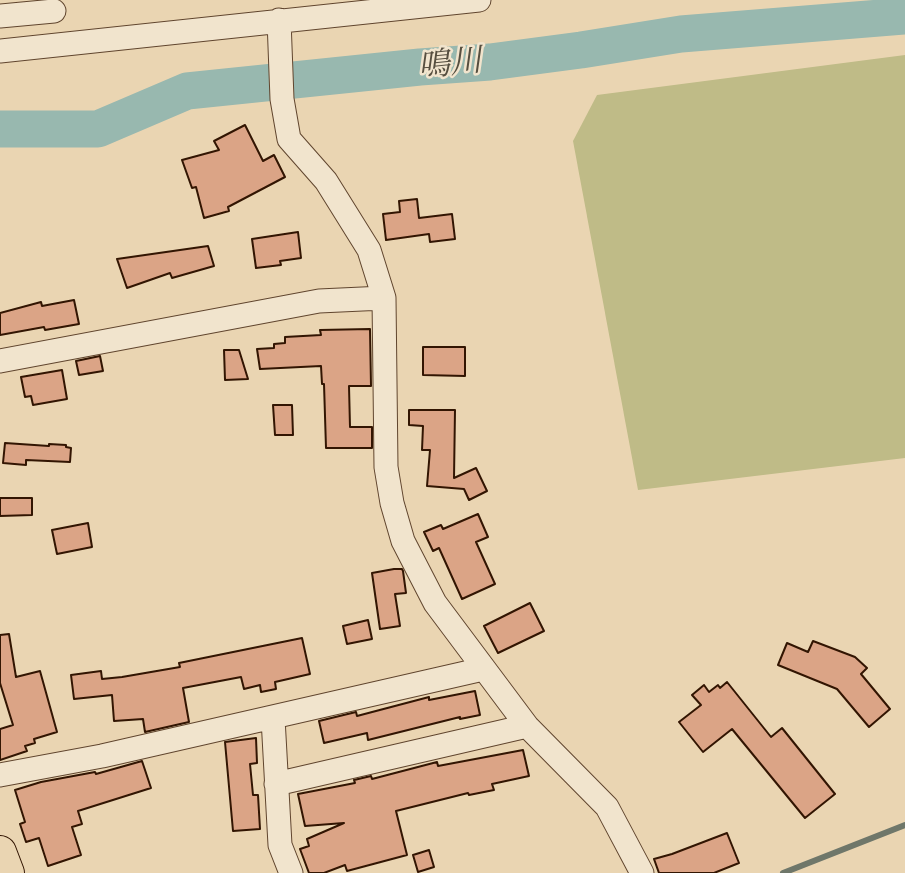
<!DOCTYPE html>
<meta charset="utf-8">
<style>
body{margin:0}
canvas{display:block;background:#ead5b2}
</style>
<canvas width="905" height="873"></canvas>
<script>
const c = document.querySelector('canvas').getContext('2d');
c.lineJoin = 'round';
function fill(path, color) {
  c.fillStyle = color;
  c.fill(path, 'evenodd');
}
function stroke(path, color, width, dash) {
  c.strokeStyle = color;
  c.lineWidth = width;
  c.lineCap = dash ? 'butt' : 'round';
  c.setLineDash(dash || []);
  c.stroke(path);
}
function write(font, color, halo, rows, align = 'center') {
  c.font = font + ' Cardo,"Noto Serif JP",serif';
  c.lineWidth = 5;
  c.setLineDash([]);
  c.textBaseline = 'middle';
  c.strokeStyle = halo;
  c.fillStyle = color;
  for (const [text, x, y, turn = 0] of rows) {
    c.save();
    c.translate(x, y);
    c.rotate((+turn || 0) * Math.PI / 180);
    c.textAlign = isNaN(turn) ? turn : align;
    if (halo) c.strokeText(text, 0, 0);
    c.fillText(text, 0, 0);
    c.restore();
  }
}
fill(new Path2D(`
 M905 55V458L638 490 573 141 597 95Z`), '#bfbb87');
stroke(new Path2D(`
 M783 873 905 825`), '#6f776a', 6);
stroke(new Path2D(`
 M0 129H98L187 91 420 67 490 62 581 50 681 34 905 16`), '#98b8af', 37);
const building = new Path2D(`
 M245 125 263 161 274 155 285 177 228 207 229 211 204 218 196 187 192 188 182 160 219 150 214 141Z
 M417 199 419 218 452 214 455 239 430 242 429 234 386 240 383 214 400 212 399 201Z
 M298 232 301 258 280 261 281 265 256 268 252 239Z
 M208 246 214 266 172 278 170 273 127 288 117 259Z
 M74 300 79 324 45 330 44 327 0 335V313L41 302 42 306Z
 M370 329 371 386H349L350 427H372V448H326L324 384H322L321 366 260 369 257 349 274 348V344L285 343V337L321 335 320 330Z
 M423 347H465V376L423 375Z
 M224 350H239L248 379 225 380Z
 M100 356 103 371 79 375 76 361Z
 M62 370 67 399 33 405 31 396 25 397 21 377Z
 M273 405H292L293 435H275Z
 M409 410H455L454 478 476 468 487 491 469 500 464 489 427 486 430 450H422L423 426 409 425Z
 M5 443 49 446V444L66 445V447L71 448 70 462 26 460V465L3 463Z
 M0 498H32V515L0 516Z
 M478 514 488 537 476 542 495 584 462 599 439 548 433 551 424 532 441 525 443 529Z
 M88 523 92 547 57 554 52 530Z
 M394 569H402L403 571 406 593 395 594 400 626 380 629 372 573Z
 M530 603 544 631 498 653 484 626Z
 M368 620 372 639 347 644 343 626Z
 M9 634 16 677 40 671 57 732 34 739 35 743 25 746 27 751 0 760V729L13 725 0 683V635Z
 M302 638 310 674 275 682 276 689 261 692 260 685 244 689 241 677 183 688 189 722 145 732 143 719 114 721 112 695 74 699 71 675 101 671 102 679 122 677 180 667 179 663Z
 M813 641 855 657 867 668 861 674 890 709 869 727 837 689 778 665 787 643 808 652Z
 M727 682 771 737 782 728 835 794 805 818 732 729 703 752 679 722 701 705 692 695 704 685 709 692 718 685 720 688Z
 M475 691 480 715 460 719V717L368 740 367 733 324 743 319 721 356 712 357 716 429 697V700Z
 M256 738 257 763 250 764 253 795H258L260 829 233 831 225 742Z
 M523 750 529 776 492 784 494 790 469 795 468 793 396 811 407 855 347 871 345 865 324 873H309L300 849 309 846 307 839 344 823 305 826 298 794 355 783 354 780 371 776 372 779 437 762 438 766Z
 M142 761 151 788 78 811 82 824 72 827 81 855 48 866 39 838 26 842 20 824 25 822 15 790 41 782 95 772 96 774Z
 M727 833 739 863 714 873H659L654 859 672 854Z
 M429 850 434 867 418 872 413 855Z`);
fill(building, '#dba486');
stroke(building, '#321502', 2);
const minor = new Path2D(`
 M0 16 54 11
 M279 20 282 99 289 139 326 181 369 250 384 298 386 467 392 503 403 541 435 603 527 726 607 807 642 873
 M0 51 479 0
 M0 361 319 301 384 298
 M273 718 280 845 291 873
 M0 775 102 756 483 669
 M276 784 527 726`);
const highway = new Path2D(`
 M0 852 8 873`);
stroke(minor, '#60452e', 25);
stroke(highway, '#321502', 34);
stroke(minor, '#f1e4cd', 23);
stroke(highway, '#ead5b2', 32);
write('italic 32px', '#564e3f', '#f1e4cd', [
 ["鳴川",450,66,-6]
]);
</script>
